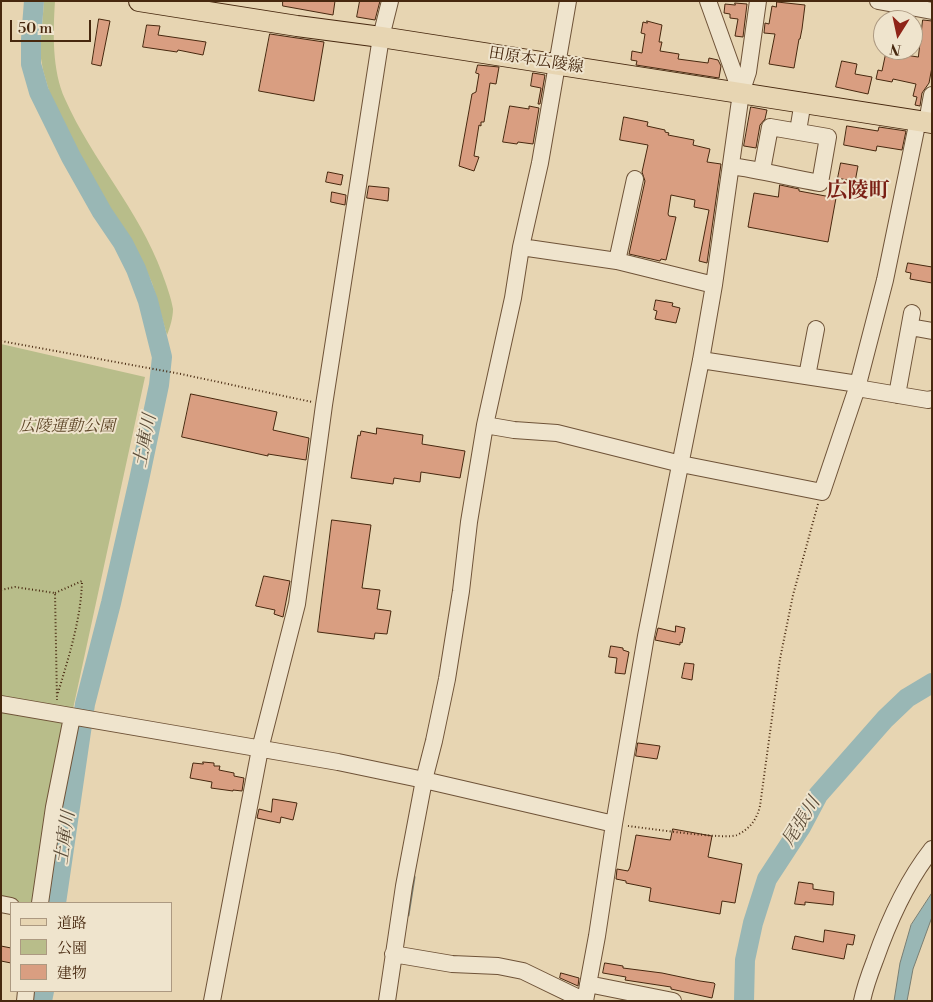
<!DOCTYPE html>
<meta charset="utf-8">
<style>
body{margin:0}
#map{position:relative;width:933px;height:1002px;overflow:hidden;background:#e7d5b2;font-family:"Libre Bodoni","Noto Serif JP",serif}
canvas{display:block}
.frame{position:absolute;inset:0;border:2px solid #47280f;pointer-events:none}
.legend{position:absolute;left:10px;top:902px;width:162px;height:90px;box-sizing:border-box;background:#efe4cd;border:1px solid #ac9981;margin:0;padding:6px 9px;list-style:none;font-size:15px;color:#47280f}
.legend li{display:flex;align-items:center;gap:10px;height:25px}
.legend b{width:25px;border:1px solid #ac9981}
.north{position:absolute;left:873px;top:10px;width:50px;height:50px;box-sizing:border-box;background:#efe4cd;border:1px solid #ac9981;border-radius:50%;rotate:190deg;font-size:14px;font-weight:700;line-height:20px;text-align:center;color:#47280f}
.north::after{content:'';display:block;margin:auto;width:18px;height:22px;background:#8f2418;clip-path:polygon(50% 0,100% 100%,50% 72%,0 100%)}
.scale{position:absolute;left:10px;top:20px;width:81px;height:22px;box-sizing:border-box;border:2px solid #47280f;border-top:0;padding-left:6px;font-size:15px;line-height:18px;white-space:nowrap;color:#47280f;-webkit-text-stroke:4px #efe4cd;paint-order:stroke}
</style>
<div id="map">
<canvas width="933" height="1002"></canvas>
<div class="frame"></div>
<ul class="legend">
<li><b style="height:6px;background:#e7d5b2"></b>道路</li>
<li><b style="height:14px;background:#b8bd8a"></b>公園</li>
<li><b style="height:14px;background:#d99e81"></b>建物</li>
</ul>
<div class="north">N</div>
<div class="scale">50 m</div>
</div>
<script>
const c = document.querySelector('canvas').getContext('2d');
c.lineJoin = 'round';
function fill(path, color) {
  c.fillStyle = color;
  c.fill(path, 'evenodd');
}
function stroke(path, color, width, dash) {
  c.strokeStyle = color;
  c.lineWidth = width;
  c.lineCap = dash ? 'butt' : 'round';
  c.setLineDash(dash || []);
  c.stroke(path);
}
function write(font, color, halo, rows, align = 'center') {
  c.font = font + ' "Libre Bodoni","Noto Serif JP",serif';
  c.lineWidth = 4;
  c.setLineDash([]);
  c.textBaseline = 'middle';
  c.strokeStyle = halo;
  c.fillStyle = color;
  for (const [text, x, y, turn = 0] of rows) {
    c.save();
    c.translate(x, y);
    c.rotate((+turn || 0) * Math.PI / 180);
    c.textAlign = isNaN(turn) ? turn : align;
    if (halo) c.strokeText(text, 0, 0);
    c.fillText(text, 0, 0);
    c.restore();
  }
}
fill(new Path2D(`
 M44 1H55C53 33 52 70 65 99 92 160 139 210 162 273 166 284 171 297 173 309 173 317 170 328 167 335L152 283 144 265 70 140 53 105 43 70 40 53Z
 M1 344 145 377 71 718 47 903H11L1 908Z`), '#b8bd8a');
const water = new Path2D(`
 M932 893V917L913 969 907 1001H894L900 963 911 925Z`);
fill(water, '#99b7b5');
stroke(water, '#787e73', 1);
stroke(new Path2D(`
 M408 915 414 877`), '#787e73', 3);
stroke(new Path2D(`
 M34 1 31 39V64L39 92 71 157 102 212 123 243 136 269 148 301 162 357 159 385 139 480 111 603 85 704 56 903
 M42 1001 44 991
 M744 1001 745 960 753 923 767 879 801 827 818 795 885 719 907 698 932 683`), '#99b7b5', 20);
const building = new Path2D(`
 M283 1H335L333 15 283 6Z
 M360 1H380L375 20 357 17Z
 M777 2 805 5 802 29 800 39H799L794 68 769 64 775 34 764 33 765 23 769 24 772 6 776 7Z
 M735 3 747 4 743 37 735 36 738 19 730 18V14L724 13 725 4 735 5Z
 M99 19 110 21 101 66 92 64Z
 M923 20 932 21V67L929 83 922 93 920 106 915 105 917 97 913 96 916 84 893 79 892 82 876 79 878 70 882 71 886 52 918 57Z
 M647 21 662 25 659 42H662L660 51 679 54 678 59 708 63 709 58 718 60 721 66 719 78 636 65 637 61 631 60 632 51 642 53 645 34 641 33 643 22 647 23Z
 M147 25 160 26 158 35 206 42 203 55 178 50 177 52 143 47Z
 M270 34 324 42 314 101 259 91Z
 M842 61 857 64 855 74 872 77 868 94 836 87Z
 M478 65 499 67 496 84 490 83 484 122H481V126L479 125 474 156 479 157 474 171 459 166 472 94 476 92 479 74 476 73Z
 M533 73 545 75 540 104H538L541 88 531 86Z
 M510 106 529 109V106L539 108 533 144 518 142 517 144 503 142Z
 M751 107 767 110 765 119 760 125 756 148 744 146Z
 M624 117 648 122 647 126 665 130V132L669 133 668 135 694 140 693 145 710 149 707 162 721 164 707 263 699 261 709 210 694 207 695 200 671 195 668 214 669 216 676 217 666 260 661 259 660 261 629 254 645 181 642 172 648 145 620 140Z
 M847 126 878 131 879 127 906 131 902 150 877 146 876 151 844 145Z
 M841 163 858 166 855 182 838 178Z
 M328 172 343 175 341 185 326 182Z
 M780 185 799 189V191L836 198 828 242 748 227 754 193 778 197Z
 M369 186 389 188 388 201 367 198Z
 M332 192 346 195 345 205 331 202Z
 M908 263 932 267V283L910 279 911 273 906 272Z
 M656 300 673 303 672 306 680 308 676 323 655 319 657 311 654 310Z
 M191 394 277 412 273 430 309 438 306 460 268 454V456L182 437Z
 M377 428 423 435 422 444 465 451 460 478 421 472 420 482 394 478 393 484 351 478 358 435 360 436 361 431 376 434Z
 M332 520 371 525 362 588 380 590 377 609 391 611 387 634 375 633 374 639 318 632Z
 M264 576 290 581 283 617 274 614 275 610 256 606Z
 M676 626 685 628 682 643 680 642V645L655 640 658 628 675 632Z
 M611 646 623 648V650L629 652 625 674 615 673 617 658 609 657Z
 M685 663 694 664 692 680 682 678Z
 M638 743 660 746 657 759 636 756Z
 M203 762 214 763V766H220L219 770 234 773V776L244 778 242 791 233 790V791L211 788 212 782 190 778 193 763 203 764Z
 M273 799 297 803 293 820 281 817 280 823 257 818 259 809 271 812Z
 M673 829 712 836 708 857 742 864 735 903 722 901 720 914 649 901 651 888 626 883V881L616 879 617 869 628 871 630 867 636 835 670 840Z
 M799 882 813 884V889L834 892 833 905 805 902V905L795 904Z
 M825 930 855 935 853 945 847 944 844 959 792 949 795 936 823 942Z
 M1 946 11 948V963L1 961Z
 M605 963 623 966V968L662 973 700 981 714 983 715 984 712 998 671 989V987L625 980 626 977 603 973Z
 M561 973 579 978 578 986 560 978Z`);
fill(building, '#d99e81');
stroke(building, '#47280f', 1);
const minor = new Path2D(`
 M708 1 741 93
 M878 1 932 11
 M927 122 932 95
 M798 131 803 101
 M731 166C761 170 790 178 820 183L828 137 770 127 762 170
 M521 247 617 261 714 285
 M617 261 635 179
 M910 327 932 331
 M701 360 858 384
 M807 376 816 329
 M857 388 928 400 932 399
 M897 395 912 313
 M485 425 514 430 557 433 681 464 822 492 857 388 885 280 918 120
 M1 704 338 762 424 780 614 824
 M40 903 54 807 72 717
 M1 904 11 906
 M393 954 452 964 498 966 523 971 585 1001
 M588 984 673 1001
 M25 1001 26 991
 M212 1001 260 749 297 604 324 405 381 37 390 1
 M387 1001 404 886 424 780 434 741 447 679 461 591 469 522 485 425 513 298 521 247 540 163 568 1
 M585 1001 597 936 614 824 646 636 701 360 714 285 741 93 748 72 758 1
 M862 1001C865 986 870 973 875 960 889 920 906 882 932 849`);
const major = new Path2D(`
 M139 1 297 26 381 37 932 123`);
stroke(minor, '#6f5338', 18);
stroke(major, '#47280f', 22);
stroke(new Path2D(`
 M1 341 181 374 312 402
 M1 590 15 587 55 593 57 700
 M55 593 82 581C81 619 69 656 58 693
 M628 826C646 828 726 840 737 835 750 829 757 819 760 806L780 659 793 595 818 504`), '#47280f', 2, [1, 2.5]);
stroke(minor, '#efe4cd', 16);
stroke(major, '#e7d5b2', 20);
write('16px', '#47280f', '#efe4cd', [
 ["田原本広陵線",536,61,9]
]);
write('italic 16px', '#5e4628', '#efe4cd', [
 ["広陵運動公園",67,427]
]);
write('italic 18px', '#5c4c38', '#efe4cd', [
 ["土庫川",146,441,-79],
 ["尾張川",802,822,-58],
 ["土庫川",66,838,-82]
]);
write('bold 21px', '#7a1f14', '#efe4cd', [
 ["広陵町",858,192]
]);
</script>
